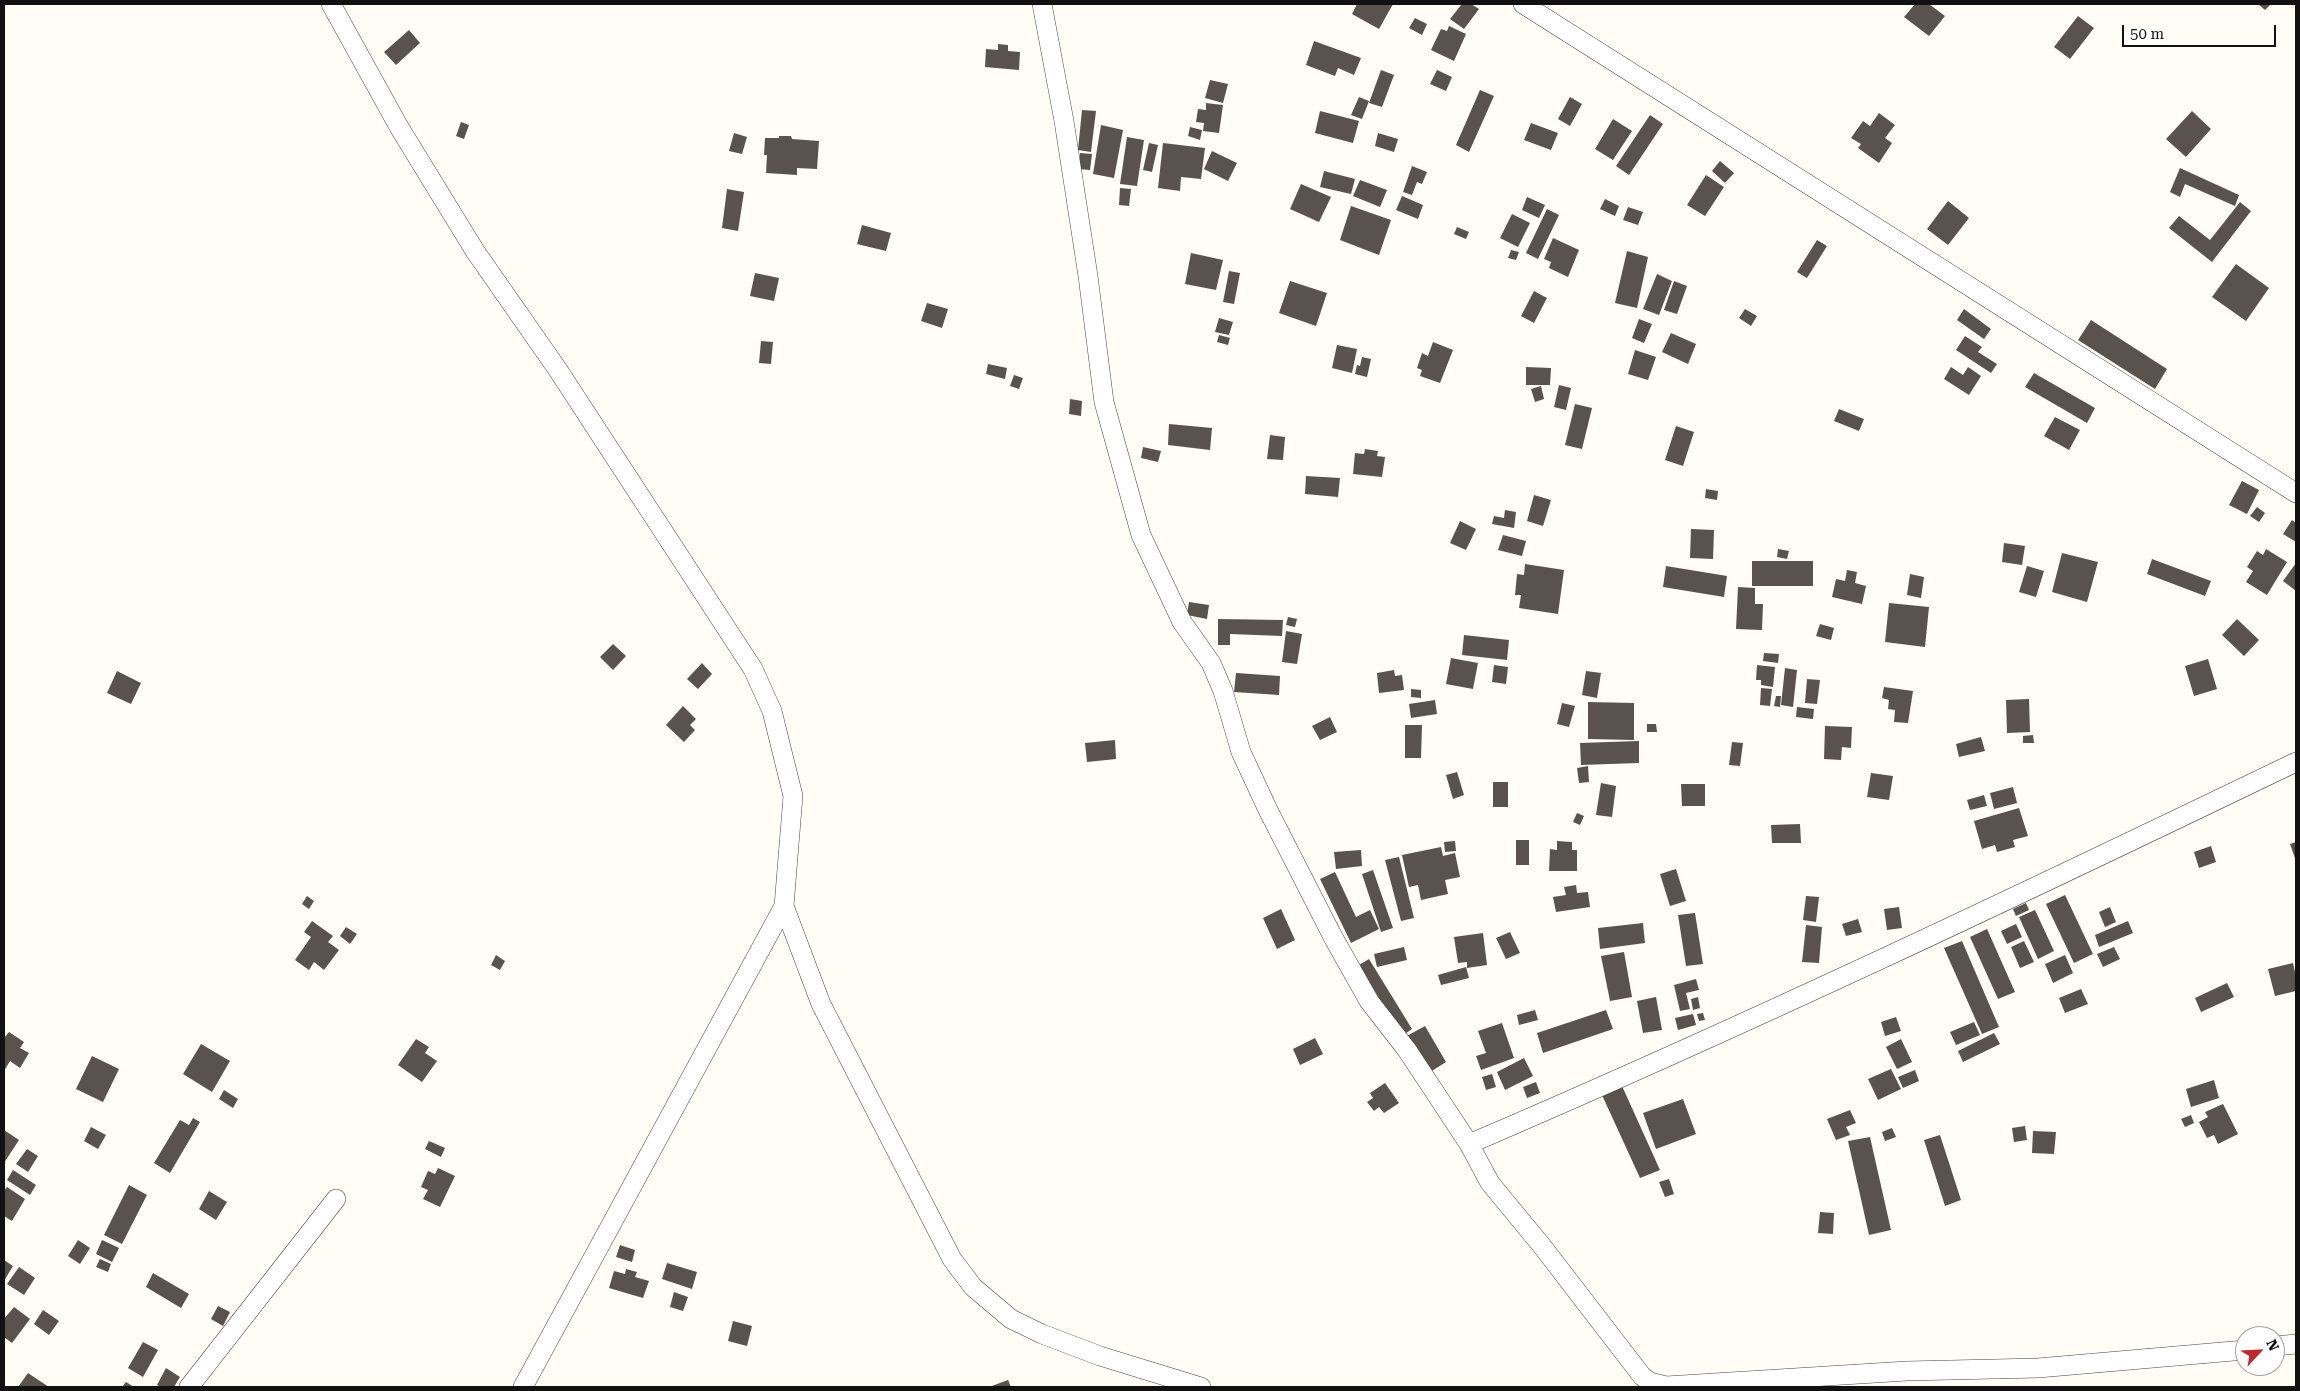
<!DOCTYPE html>
<style>
body{margin:0}
#map{position:relative;width:2300px;height:1391px;overflow:hidden;background:#fffdf5;font-family:"Roboto Serif",serif}
canvas{display:block}
.frame{position:absolute;inset:0;border:5px solid #111;pointer-events:none}
.north{position:absolute;left:2235px;top:1326px;width:50px;height:50px;box-sizing:border-box;background:#fff;border:1px solid #a0a0a0;border-radius:50%;rotate:65deg;font-size:14px;font-weight:700;line-height:20px;text-align:center;color:#111}
.north::after{content:'';display:block;margin:auto;width:18px;height:22px;background:#c4262e;clip-path:polygon(50% 0,100% 100%,50% 72%,0 100%)}
.scale{position:absolute;left:2122px;top:25px;width:154px;height:22px;box-sizing:border-box;border:2px solid #111;border-top:0;padding-left:6px;font-size:15px;line-height:18px;white-space:nowrap;color:#111;-webkit-text-stroke:4px #fff;paint-order:stroke}
</style>
<div id="map">
<canvas width="2300" height="1391"></canvas>
<div class="frame"></div>
<div class="north">N</div>
<div class="scale">50 m</div>
</div>
<script>
const c = document.querySelector('canvas').getContext('2d');
c.lineJoin = 'round';
function fill(path, color) {
  c.fillStyle = color;
  c.fill(path, 'evenodd');
}
function stroke(path, color, width, dash) {
  c.strokeStyle = color;
  c.lineWidth = width;
  c.lineCap = dash ? 'butt' : 'round';
  c.setLineDash(dash || []);
  c.stroke(path);
}
fill(new Path2D(`
 M1357 4H1393L1379 29 1352 14Z
 M1462 4H1471L1479 9 1464 29 1450 19Z
 M1915 4H1929L1945 16 1929 36 1904 17Z
 M2258 4H2271L2265 10Z
 M2078 16 2094 28 2070 59 2054 47Z
 M1415 18 1427 24 1422 35 1409 28Z
 M1449 26 1466 34 1454 61 1431 50 1441 29 1447 31Z
 M409 30 420 43 396 65 384 52Z
 M1314 41 1361 58 1354 75 1338 68 1335 76 1306 65Z
 M998 44 1008 45V51L1020 52 1019 70 985 67 986 49 998 50Z
 M1381 70 1394 75 1382 107 1369 103Z
 M1437 70 1452 77 1446 91 1430 84Z
 M1210 80 1228 84 1223 103 1205 98Z
 M1480 90 1494 96 1469 152 1456 145Z
 M1359 97 1369 101 1362 119 1351 115Z
 M1570 97 1582 104 1570 126 1558 119Z
 M1206 103 1223 105 1219 133 1203 131 1204 123 1196 122 1198 109 1206 110Z
 M1082 110 1096 111 1091 152 1078 150Z
 M1320 111 1359 121 1353 143 1315 133Z
 M2192 111 2211 129 2186 157 2166 139Z
 M1879 113 1895 125 1885 138 1892 143 1879 163 1858 148 1861 144 1851 138 1863 121 1870 126Z
 M1650 115 1663 124 1629 175 1616 166Z
 M1613 119 1632 131 1613 160 1595 149Z
 M461 122 469 125 464 139 456 136Z
 M1531 123 1558 133 1551 150 1524 140Z
 M1101 125 1123 130 1114 178 1093 174Z
 M1190 127 1202 130 1200 140 1188 136Z
 M734 133 747 137 742 154 729 151Z
 M1378 133 1398 139 1394 152 1375 146Z
 M779 136H791L792 139 819 141 817 169 797 168V175L766 173 767 155H764L765 138H779Z
 M1127 137 1144 140 1137 186 1120 184Z
 M1149 143 1158 145 1152 172 1143 170Z
 M1163 143 1205 148 1201 179 1181 177 1180 191 1158 188Z
 M1212 151 1237 163 1228 181 1204 169Z
 M1080 153 1092 154 1090 170 1079 169Z
 M1720 161 1734 173 1725 183 1712 171Z
 M1412 166 1427 172 1422 184 1417 182 1412 195 1403 192Z
 M2180 168 2239 195 2235 206 2185 184 2180 197 2170 192Z
 M1324 171 1355 179 1351 194 1320 187Z
 M1706 175 1724 187 1705 216 1687 205Z
 M1360 180 1387 190 1380 207 1353 196Z
 M1301 184 1331 197 1319 222 1290 209Z
 M1120 188 1131 189 1129 206 1119 205Z
 M727 189 744 192 738 231 722 228Z
 M1402 196 1423 205 1418 219 1396 210Z
 M1527 197 1545 205 1539 218 1522 210Z
 M1605 199 1619 206 1615 216 1600 209Z
 M1948 201 1969 218 1948 245 1927 229Z
 M2240 202 2251 211 2212 262 2169 228 2179 216 2210 240Z
 M1351 206 1391 220 1379 255 1340 240Z
 M1628 207 1643 212 1638 225 1623 220Z
 M1547 209 1559 215 1538 259 1526 253Z
 M1512 214 1530 223 1518 247 1500 238Z
 M862 225 891 233 886 251 857 244Z
 M1457 227 1469 232 1466 239 1454 234Z
 M1553 238 1579 250 1568 277 1549 268 1551 262 1544 259Z
 M1817 240 1827 246 1807 278 1797 272Z
 M1511 250 1519 252 1516 260 1508 258Z
 M1627 251 1648 257 1637 308 1615 303Z
 M1191 253 1223 260 1216 290 1185 284Z
 M2236 264 2269 288 2246 321 2212 297Z
 M1229 271 1240 273 1234 304 1223 302Z
 M755 273 779 278 774 301 750 296Z
 M1657 274 1672 281 1659 315 1643 309Z
 M1290 281 1327 293 1316 326 1279 313Z
 M1674 281 1687 286 1677 314 1664 310Z
 M1534 291 1547 298 1534 323 1521 316Z
 M927 303 948 309 942 328 921 321Z
 M1745 309 1757 316 1751 326 1739 318Z
 M1964 309 1991 329 1984 339 1957 320Z
 M1219 318 1233 322 1229 335 1215 332Z
 M1639 319 1652 324 1644 343 1632 338Z
 M2091 320 2167 369 2155 389 2078 340Z
 M1671 333 1696 344 1688 364 1662 352Z
 M1219 335 1230 338 1228 345 1217 342Z
 M1965 336 1982 347 1978 352 1997 364 1991 373 1956 350Z
 M761 341 773 342 771 364 759 363Z
 M1433 342 1453 350 1440 383 1420 376 1422 370 1417 368 1422 353 1428 356Z
 M1337 345 1357 349 1352 373 1332 368Z
 M1635 350 1656 357 1648 380 1628 374Z
 M1362 357 1371 359 1367 377 1355 374 1357 365 1360 366Z
 M988 364 1007 368 1005 379 986 374Z
 M1526 367 1551 368 1550 385H1526Z
 M1951 367 1963 375 1968 367 1981 376 1969 395 1944 379Z
 M2034 373 2095 408 2087 423 2025 387Z
 M1014 375 1023 378 1019 389 1010 386Z
 M1559 385 1571 388 1566 410 1554 407Z
 M1541 386 1544 399 1535 402 1531 389Z
 M1070 399 1082 401 1081 416 1069 414Z
 M1575 404 1592 408 1582 449 1565 445Z
 M1839 409 1864 419 1859 431 1834 421Z
 M2055 417 2080 430 2069 450 2044 436Z
 M1169 424 1212 428 1210 450 1168 445Z
 M1676 426 1694 432 1683 466 1665 460Z
 M1270 435 1285 437 1283 460 1267 459Z
 M1143 447 1161 451 1158 462 1141 458Z
 M1365 449 1378 451 1377 456 1385 457 1382 477 1353 474 1355 453 1364 454Z
 M1306 476 1340 478 1338 497 1305 494Z
 M2242 481 2259 490 2247 514 2229 505Z
 M1706 489 1718 491 1717 500 1705 498Z
 M1534 495 1551 500 1543 526 1527 521Z
 M2257 507 2265 513 2259 522 2250 516Z
 M1505 510 1516 512 1514 528 1492 524 1494 516 1504 518Z
 M2292 520 2296 523V542L2283 534Z
 M1460 521 1476 529 1466 550 1450 543Z
 M1691 529 1714 530 1713 559 1690 558Z
 M1503 535 1526 541 1522 556 1498 550Z
 M2004 543 2025 546 2022 565 2002 562Z
 M1778 549 1789 551 1787 559 1777 557Z
 M2266 549 2287 562 2267 595 2246 582 2253 571 2247 567 2257 551 2263 555Z
 M2062 553 2098 562 2087 602 2052 592Z
 M2152 559 2211 581 2205 596 2147 574Z
 M1752 561H1813V586H1752Z
 M2296 563V591L2283 581Z
 M1525 564 1564 570 1558 614 1519 608 1521 595H1515L1517 574 1524 575Z
 M1666 566 1727 576 1724 597 1663 587Z
 M2027 566 2044 571 2036 597 2019 592Z
 M1847 570 1857 572 1855 583 1866 586 1862 604 1832 597 1836 579 1845 581Z
 M1910 574 1924 577 1921 598 1907 595Z
 M1738 587 1755 588V604H1763L1762 630 1736 629Z
 M1189 602 1209 605 1207 619 1187 615Z
 M1889 603 1929 607 1925 647 1885 642Z
 M1288 617 1297 619 1295 627 1286 625Z
 M1218 619 1283 620 1282 636 1230 634V645H1218Z
 M2237 619 2259 640 2244 656 2222 635Z
 M1820 624 1834 628 1831 640 1816 636Z
 M1286 631 1302 634 1297 664 1282 662Z
 M1464 635 1509 640 1507 660 1462 655Z
 M613 644 626 656 613 670 600 657Z
 M1764 653 1779 654 1778 663 1763 661Z
 M1451 658 1478 663 1473 689 1446 684Z
 M2208 659 2217 689 2194 696 2185 666Z
 M702 663 712 674 698 689 687 679Z
 M1494 665 1508 667 1506 684 1492 682Z
 M1757 665 1775 667 1773 687 1761 685V680H1756Z
 M1785 668 1797 670 1793 707 1781 705Z
 M1394 670 1395 676 1402 675 1404 690 1379 693 1377 673Z
 M117 671 141 683 131 704 107 693Z
 M1586 671 1601 673 1597 698 1582 695Z
 M1236 673 1280 676 1279 695 1234 692Z
 M1807 679 1820 680 1817 704 1805 703Z
 M1884 687 1913 691 1908 723 1894 722 1895 710 1888 709 1889 700 1882 698Z
 M1761 688 1772 689 1770 706 1760 705Z
 M1411 689 1421 690V698L1411 697Z
 M1776 696H1781L1780 707 1774 706Z
 M2029 699 2030 732 2007 733 2006 700Z
 M1435 700 1437 714 1411 718 1409 704Z
 M1588 702 1634 703V740L1588 739Z
 M1562 703 1575 706 1569 727 1557 724Z
 M683 706 696 719 690 725 695 730 684 742 666 725Z
 M1797 707 1814 709 1813 719 1796 717Z
 M1330 717 1337 732 1320 740 1312 726Z
 M1647 724H1656L1657 732H1647Z
 M1405 725H1422L1421 758H1405Z
 M1825 726 1852 727 1851 748 1842 747 1841 760 1824 759Z
 M2033 735 2034 743H2023V736Z
 M1981 737 1985 751 1959 757 1956 744Z
 M1115 740 1116 759 1087 762 1085 743Z
 M1639 741V763L1581 765 1580 743Z
 M1732 742 1743 743 1740 766 1729 765Z
 M1588 766 1589 782 1579 783 1577 768Z
 M1457 772 1464 795 1453 799 1446 775Z
 M1871 773 1893 776 1889 800 1867 797Z
 M1493 782H1508V807H1493Z
 M1601 783 1616 786 1612 817 1596 815Z
 M1681 784H1705V806H1682Z
 M2013 787 2017 803 1994 809 1990 793Z
 M1984 795 1987 806 1970 810 1967 800Z
 M2019 808 2028 836 2013 840 2015 847 1997 852 1995 845 1982 849 1974 821Z
 M1577 813 1584 816 1580 825 1573 822Z
 M1800 824 1801 843H1772L1771 825Z
 M1516 840H1529V865H1516Z
 M1455 841 1456 851 1445 852 1444 842Z
 M1557 841 1572 842V850H1577V871H1549L1550 849 1557 850Z
 M2296 842V861L2290 844Z
 M2211 846 2216 862 2199 868 2194 852Z
 M1441 847 1443 856 1455 853 1460 877 1445 880 1448 894 1421 900 1418 885 1409 887 1402 855Z
 M1361 850 1362 866 1336 869 1334 852Z
 M1399 857 1414 918 1401 921 1385 860Z
 M1676 869 1686 901 1670 906 1660 874Z
 M1373 870 1393 928 1381 932 1362 874Z
 M1335 872 1356 917 1370 910 1379 929 1351 943 1320 879Z
 M1576 885 1577 893 1588 892 1590 907 1556 912 1553 897 1566 895 1564 887Z
 M2065 895 2093 954 2074 963 2046 904Z
 M307 896 314 901 309 909 302 904Z
 M1806 896 1819 897 1816 922 1803 920Z
 M2026 903 2029 910 2016 916 2013 909Z
 M1899 907 1902 928 1887 930 1884 909Z
 M2110 907 2116 922 2105 927 2099 912Z
 M1281 909 1295 940 1277 949 1263 918Z
 M2035 910 2054 951 2038 959 2019 917Z
 M1695 913 1703 964 1686 966 1678 915Z
 M1858 919 1862 932 1846 936 1842 924Z
 M312 921 333 936 328 942 339 950 324 970 314 962 309 970 295 960 311 937 304 932Z
 M2128 921 2133 933 2099 947 2095 935Z
 M1643 923 1645 943 1600 949 1598 928Z
 M2016 924 2022 937 2007 944 2001 931Z
 M1806 925 1822 927 1819 963 1802 962Z
 M346 927 357 934 350 944 340 936Z
 M1987 929 2015 992 1998 999 1970 937Z
 M1510 932 1520 953 1506 959 1496 938Z
 M1483 933 1487 965 1467 968V962L1458 963 1454 937Z
 M1962 941 1999 1027 1982 1034 1944 948Z
 M2024 941 2034 962 2020 968 2011 947Z
 M1404 947 1407 960 1377 967 1374 954Z
 M2114 947 2120 959 2103 967 2097 954Z
 M1624 952 1632 997 1610 1001 1601 956Z
 M496 955 505 961 500 970 491 965Z
 M2065 955 2073 973 2053 983 2045 964Z
 M1369 959 1412 1029 1402 1036 1359 965Z
 M2293 963 2296 977V991L2275 996 2268 969Z
 M1466 967 1469 978 1441 985 1438 975Z
 M1696 979 1699 990 1686 993 1690 1009 1680 1011 1674 985Z
 M2227 983 2234 997 2201 1012 2195 998Z
 M2081 989 2088 1004 2065 1013 2059 998Z
 M1656 997 1662 1030 1643 1033 1637 1001Z
 M1698 997 1700 1008 1693 1010 1691 999Z
 M1535 1010 1538 1020 1519 1025 1517 1015Z
 M1606 1010 1613 1029 1543 1053 1537 1033Z
 M1703 1013 1705 1020 1699 1021 1697 1014Z
 M1693 1014 1696 1025 1678 1030 1675 1018Z
 M1896 1017 1901 1031 1885 1036 1881 1022Z
 M1974 1022 1980 1035 1956 1045 1950 1032Z
 M1502 1023 1514 1058 1481 1070 1476 1056 1486 1053 1478 1031Z
 M1425 1026 1446 1062 1427 1074 1405 1037Z
 M9 1032 24 1042 20 1048 29 1053 20 1068 10 1061 4 1071V1038Z
 M1994 1033 2000 1044 1963 1062 1958 1051Z
 M1315 1038 1323 1054 1300 1065 1293 1049Z
 M416 1039 429 1047 425 1053 437 1061 422 1082 398 1065Z
 M1901 1039 1912 1062 1897 1069 1886 1047Z
 M201 1044 230 1061 212 1092 183 1074Z
 M92 1056 119 1069 103 1102 76 1089Z
 M1524 1058 1533 1076 1505 1090 1497 1072Z
 M1891 1069 1901 1089 1878 1100 1868 1079Z
 M1915 1070 1919 1081 1903 1088 1898 1077Z
 M1492 1074 1496 1087 1486 1090 1482 1077Z
 M2214 1080 2219 1098 2191 1107 2186 1089Z
 M1536 1082 1540 1093 1527 1098 1523 1087Z
 M1385 1083 1399 1103 1384 1113 1379 1107 1374 1111 1367 1102 1373 1098 1370 1093Z
 M1622 1086 1660 1170 1640 1178 1602 1095Z
 M224 1090 238 1099 233 1108 219 1099Z
 M1683 1099 1696 1134 1656 1149 1643 1113Z
 M2223 1104 2238 1134 2218 1144 2214 1135 2207 1138 2199 1122 2208 1117 2205 1112Z
 M1850 1110 1856 1123 1846 1127 1850 1135 1836 1140 1827 1119Z
 M2191 1115 2194 1123 2185 1127 2181 1119Z
 M193 1118 200 1122 170 1173 154 1163 180 1120 189 1125Z
 M2025 1126 2027 1140 2014 1142 2012 1128Z
 M91 1127 106 1135 98 1149 84 1141Z
 M1892 1128 1896 1137 1885 1141 1882 1132Z
 M4 1130 19 1140 4 1163Z
 M2033 1131 2056 1132 2054 1154 2032 1153Z
 M1940 1135 1961 1200 1945 1206 1924 1140Z
 M1870 1137 1891 1230 1869 1235 1848 1141Z
 M429 1141 445 1148 441 1157 425 1149Z
 M27 1149 38 1156 28 1172 16 1164Z
 M438 1168 455 1176 440 1207 423 1199 428 1190 421 1187 428 1171 435 1174Z
 M13 1170 36 1185 30 1195 7 1180Z
 M1669 1179 1674 1194 1665 1197 1659 1182Z
 M129 1185 147 1195 122 1244 104 1235Z
 M7 1187 25 1199 12 1221 4 1216V1191Z
 M209 1191 227 1202 216 1220 199 1209Z
 M1820 1212 1834 1213 1833 1234 1818 1233Z
 M78 1240 90 1248 80 1264 68 1256Z
 M102 1240 119 1248 112 1262 96 1254Z
 M620 1245 635 1250 632 1262 616 1257Z
 M100 1259 111 1264 108 1272 96 1267Z
 M4 1260 13 1266 4 1281Z
 M667 1263 697 1272 692 1289 662 1279Z
 M19 1267 35 1278 24 1295 7 1284Z
 M626 1269 637 1272 635 1277 649 1281 643 1298 609 1288 614 1271 625 1274Z
 M153 1273 189 1294 181 1308 146 1287Z
 M674 1292 688 1297 683 1311 670 1307Z
 M218 1306 230 1312 223 1326 211 1319Z
 M14 1307 30 1319 12 1343 4 1337V1319Z
 M43 1310 59 1321 49 1335 34 1324Z
 M733 1321 752 1326 747 1346 728 1341Z
 M143 1342 158 1350 143 1377 128 1368Z
 M166 1368 180 1377 174 1387H161L157 1385Z
 M28 1373 49 1387H18Z
 M1008 1380 1011 1387H989Z
 M126 1382 134 1387H122Z`), '#5a524d');
const street = new Path2D(`
 M331 4 399 127 475 251 558 370 753 669 772 711 793 796 784 906 523 1387
 M1042 4 1064 121 1088 276 1104 402 1141 535 1182 622 1211 663 1223 691 1241 752 1268 810 1333 937 1369 1001 1407 1050 1469 1144C1749 1024 2022 894 2296 762
 M1523 4 2296 493
 M784 906 821 1004 952 1259 973 1287 1011 1319 1042 1334 1100 1356 1201 1387
 M1469 1144 1490 1183 1542 1246 1642 1376 1650 1382 1666 1386 1907 1371 2038 1368 2245 1350
 M2275 1346 2296 1344
 M189 1387 336 1199`);
stroke(street, '#444', 20);
stroke(street, '#fff', 19);
</script>
